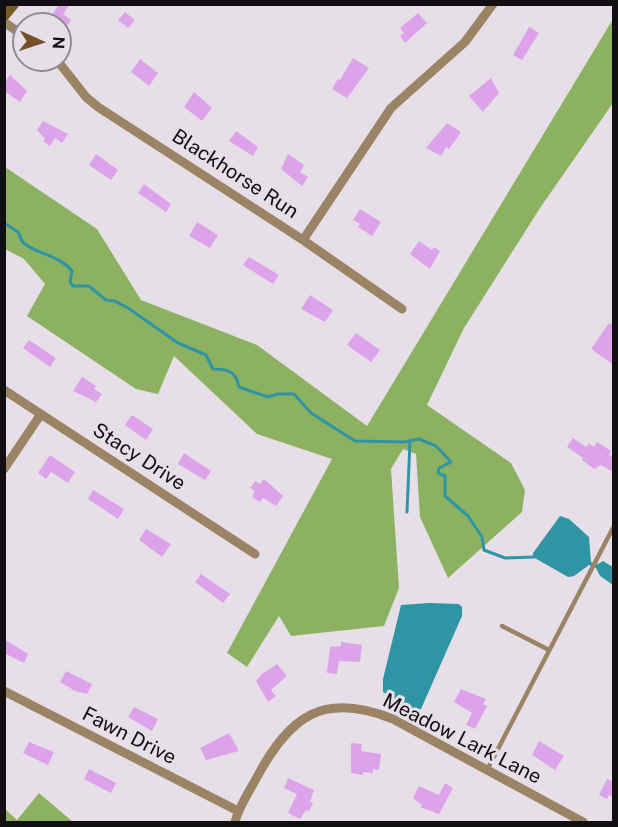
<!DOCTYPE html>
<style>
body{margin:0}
#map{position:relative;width:618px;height:827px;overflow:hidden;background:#e7dfe8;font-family:"Public Sans",sans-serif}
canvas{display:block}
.frame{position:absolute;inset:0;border:6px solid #110f12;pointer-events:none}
.north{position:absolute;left:12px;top:12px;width:60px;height:60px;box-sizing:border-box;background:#e7dfe8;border:2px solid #918c92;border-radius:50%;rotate:93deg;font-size:16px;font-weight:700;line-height:24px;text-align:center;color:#110f12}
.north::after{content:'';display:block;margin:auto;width:21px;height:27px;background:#725128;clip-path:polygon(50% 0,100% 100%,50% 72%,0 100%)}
</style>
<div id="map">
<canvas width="618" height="827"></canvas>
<div class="frame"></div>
<div class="north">N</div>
</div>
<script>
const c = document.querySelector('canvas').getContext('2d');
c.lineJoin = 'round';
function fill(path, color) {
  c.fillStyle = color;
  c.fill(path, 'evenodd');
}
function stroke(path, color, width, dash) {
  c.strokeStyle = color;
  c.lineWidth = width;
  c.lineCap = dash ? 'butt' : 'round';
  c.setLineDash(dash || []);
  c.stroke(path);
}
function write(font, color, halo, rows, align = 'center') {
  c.font = font + ' "Public Sans",sans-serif';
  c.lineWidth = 6;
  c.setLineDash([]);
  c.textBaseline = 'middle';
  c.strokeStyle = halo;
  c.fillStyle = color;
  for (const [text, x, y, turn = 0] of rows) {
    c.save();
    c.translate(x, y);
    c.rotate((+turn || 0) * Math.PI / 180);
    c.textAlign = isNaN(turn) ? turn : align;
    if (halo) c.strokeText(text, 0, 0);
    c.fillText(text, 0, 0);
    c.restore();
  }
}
fill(new Path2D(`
 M613 19V103L540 208 464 328 427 405 511 463 525 490 522 512 448 578 420 517 416 454 403 449 391 469 399 588 384 626 291 636 279 616 247 667 227 653 332 459 257 434 174 356 158 394 136 389 27 316 45 284 24 259 5 249V167L97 229 141 300 257 345 367 426Z
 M39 793 73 822H74H5V809L17 820Z`), '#8cb261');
fill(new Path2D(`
 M560 516 569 519 589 537 591 562 598 564 603 561 613 567V585L600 576 596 568 589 565 574 576 568 577 533 557V553Z
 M429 603 459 604 462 607V616L421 709 414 712 383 692V679L401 605Z`), '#2f95a5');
stroke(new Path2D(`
 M4 223 18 232C22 237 19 240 25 244 39 255 59 255 72 271L70 282 73 286H89L106 300 115 301 128 308 178 343 206 355 213 369C228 369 236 371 239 387L268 397 277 394H294L311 413 355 441 404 442 419 439 436 446 451 462 439 468 438 473 445 476V496L468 516 482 537 484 550 505 558 534 557
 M407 512 410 441`), '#2f95a5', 3);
fill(new Path2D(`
 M59 4H70L63 14 71 20 67 26 52 15Z
 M125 12 135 20 128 28 118 20Z
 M418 13 427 23 405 43 400 36 404 33 400 28Z
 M529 27 539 33 522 60 513 55Z
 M353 58 369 68 347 98 332 89 338 79 340 80Z
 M140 59 158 73 149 86 131 72Z
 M10 75 27 91 20 102 4 91V83Z
 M491 78 499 93 483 112 469 96Z
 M194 92 212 108 202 121 184 107Z
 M43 121 68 134 62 143 55 138 50 146 43 141 45 139 37 130Z
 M447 123 461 132 449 149 446 147 441 156 426 148Z
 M236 131 258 147 253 156 229 141Z
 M96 154 118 170 111 180 89 165Z
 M288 154 304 165 300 172 308 177 302 186 281 169Z
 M144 184 171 204 166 212 138 193Z
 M360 209 381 222 372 236 358 227 360 224 353 220Z
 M197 222 218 235 210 248 189 236Z
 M419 241 432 250 434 247 440 251 430 269 410 254Z
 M249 257 279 275 273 284 243 265Z
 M310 295 333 310 325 322 301 309Z
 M609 323 614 326V365L591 349Z
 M356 333 380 350 371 362 347 345Z
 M29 340 56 358 50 367 23 348Z
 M82 377 96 386 94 389 102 394 96 402 73 391Z
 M132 415 153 429 146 440 125 425Z
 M573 438 586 447 589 443 594 447 597 442 611 451 609 455 614 458V467L611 471 601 465 594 469 582 460 583 458 567 447Z
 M184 453 211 471 205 480 178 464Z
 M50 455 75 472 68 483 51 472 46 479 38 473Z
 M264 479 283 496 276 506 263 498 260 502 252 497 255 491 250 488 255 481 260 484Z
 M93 490 124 509 118 519 88 499Z
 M146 529 171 544 162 557 139 540Z
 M201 574 230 594 223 603 195 582Z
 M4 639 28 654 24 663 4 653Z
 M341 642 362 645 360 662 339 661 337 674 327 673 330 647 341 646Z
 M277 664 287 676 271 690 276 696 268 702 256 681 262 674Z
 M66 671 92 684 87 694 75 691 60 682Z
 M461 689 486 699 483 704 487 706 475 729 466 725 472 713 454 702Z
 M134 707 158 719 152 731 128 717Z
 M229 733 239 751 206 760 200 748Z
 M539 741 564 756 555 770 532 755Z
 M29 742 54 752 48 765 23 753Z
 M351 743 362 744 361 751 381 754 379 770 373 769V773L363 772V775L351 773Z
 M89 769 116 783 111 793 84 779Z
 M288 778 314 790 310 802 313 803 309 811 306 810 300 819 288 813 297 794 284 788Z
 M607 779 614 782V797L609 795 607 799 599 795Z
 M445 783 453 788 439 814 420 807 422 805 413 798 419 786 439 795Z`), '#dda3ea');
stroke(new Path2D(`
 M502 626 549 650
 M487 770 614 526`), '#9b8465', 4.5);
stroke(new Path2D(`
 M4 22 24 36
 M57 60 86 97 98 107 303 240 402 309
 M303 240 391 108 465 42 493 4
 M4 390 255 554
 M4 469 41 414
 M4 691 238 811
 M235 822C239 806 249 792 257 777 290 716 323 691 393 719L583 822`), '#9b8465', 9);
stroke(new Path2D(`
 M4 15 13 4`), '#785725', 12);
write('20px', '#110f12', '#e7dfe8', [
 ["Blackhorse Run",235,174,33],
 ["Stacy Drive",139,457,33],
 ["Fawn Drive",129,736,27],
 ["Meadow Lark Lane",462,739,27]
]);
</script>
